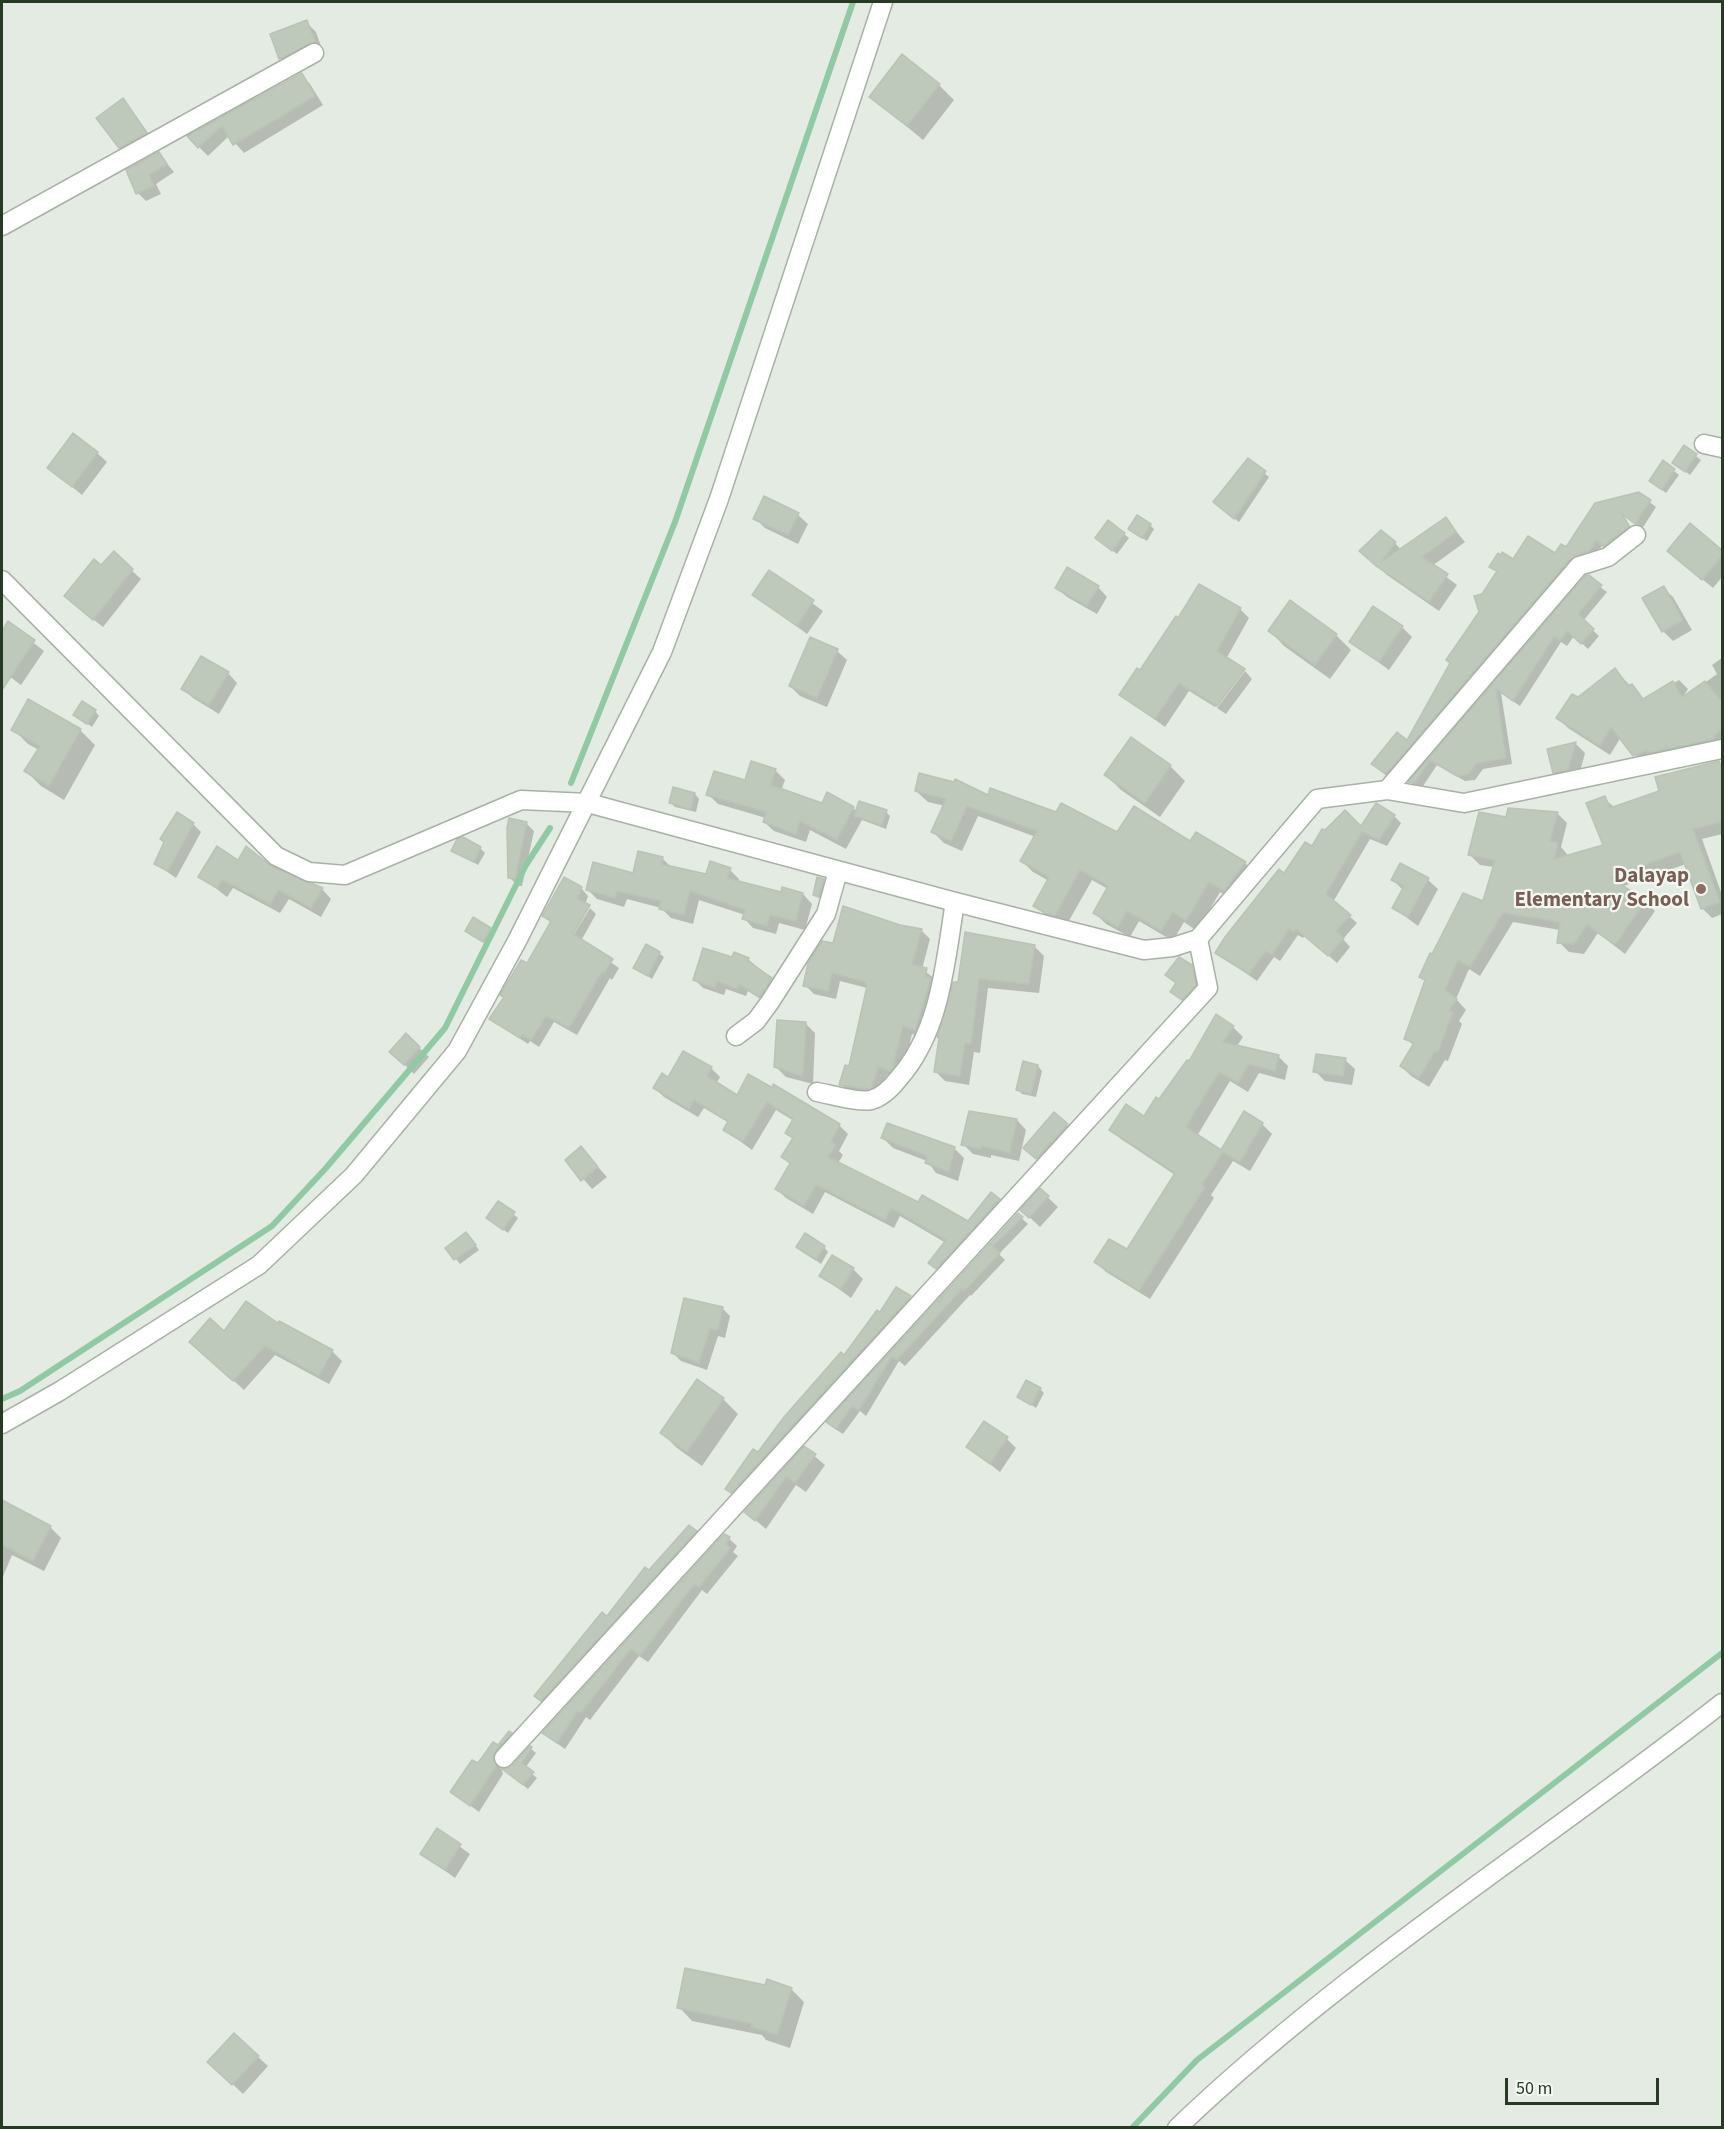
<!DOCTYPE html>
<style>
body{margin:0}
#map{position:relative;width:1724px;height:2129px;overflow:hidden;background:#e4ebe2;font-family:"Source Sans 3",sans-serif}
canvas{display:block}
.frame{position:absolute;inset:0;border:3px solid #263a24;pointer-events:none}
.scale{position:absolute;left:1505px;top:2078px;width:154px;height:27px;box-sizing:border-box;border:3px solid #263a24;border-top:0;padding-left:8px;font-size:18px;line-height:21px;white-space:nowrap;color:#263a24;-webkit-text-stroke:4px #f4f8f2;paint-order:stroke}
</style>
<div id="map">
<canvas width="1724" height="2129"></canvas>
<div class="frame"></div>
<div class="scale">50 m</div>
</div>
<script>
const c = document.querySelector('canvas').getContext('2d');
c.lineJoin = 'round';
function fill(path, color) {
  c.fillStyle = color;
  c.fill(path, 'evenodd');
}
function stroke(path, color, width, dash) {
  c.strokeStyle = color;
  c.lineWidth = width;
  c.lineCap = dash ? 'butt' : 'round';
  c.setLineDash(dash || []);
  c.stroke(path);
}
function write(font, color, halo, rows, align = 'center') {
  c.font = font + ' "Source Sans 3",sans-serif';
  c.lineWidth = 4.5;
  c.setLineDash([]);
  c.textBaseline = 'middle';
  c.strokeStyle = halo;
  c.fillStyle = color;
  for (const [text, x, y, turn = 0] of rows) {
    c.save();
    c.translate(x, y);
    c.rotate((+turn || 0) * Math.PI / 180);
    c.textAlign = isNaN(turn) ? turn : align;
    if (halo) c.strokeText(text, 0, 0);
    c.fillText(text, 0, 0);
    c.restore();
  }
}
fill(new Path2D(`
 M306 22 316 32 323 52 290 68 281 59 272 35Z
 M301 75 310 84 323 105 244 153 229 136 208 156 189 137Z
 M939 85 954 100 923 140 871 97Z
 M123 100 156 143 130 157 120 147Z
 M159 154 174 172 156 184 161 194 146 201 138 193Z
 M1684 447 1701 460 1690 475 1674 463Z
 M97 453 107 462 82 495 49 468Z
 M1248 460 1269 477 1239 522 1219 506Z
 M1663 462 1679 475 1666 493 1651 481Z
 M1638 493 1656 507 1642 529 1623 514 1634 533 1611 551 1602 546 1392 780 1379 770 1373 764 1408 743 1480 612 1483 595 1498 573 1491 566 1556 555Z
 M765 498 798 515 808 524 798 544 765 528 755 518Z
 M1446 519 1465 542 1432 566 1457 585 1439 611 1387 575 1371 560 1395 543 1401 550Z
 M1150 525 1154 529 1147 541 1134 533Z
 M1690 525 1722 552V577L1713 588 1679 560Z
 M1124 534 1129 538 1117 554 1101 542Z
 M114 554 141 579 103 627 75 605Z
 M770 572 823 611 807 634 754 595Z
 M1586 577 1607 592 1583 621 1599 636 1588 649 1574 636 1567 646 1561 642 1520 706 1501 693 1512 764 1483 769 1475 780 1465 781 1437 765 1421 789 1417 788 1411 782Z
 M1098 587 1107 597 1097 614 1067 597 1057 588Z
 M1663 588 1673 597 1692 630 1673 641 1663 631Z
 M1240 609 1249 618 1226 659 1242 670 1215 707 1189 691 1165 727 1121 695 1179 620Z
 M8 623 44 651 21 685 2 671V633Z
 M1402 627 1412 637 1389 670 1351 642Z
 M1270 631 1336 635 1351 650 1330 679 1284 646Z
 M837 651 847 660 827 707 800 696 790 686Z
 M1722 658V749L1644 765 1621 737 1610 755 1568 728 1558 718 1615 670 1644 700 1679 680 1688 689 1680 701 1717 674 1712 665Z
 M1245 671 1252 679 1226 714 1217 708Z
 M228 673 237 683 219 714 193 698 183 689Z
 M95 711 99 716 92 727 75 715Z
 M13 729 80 730 95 745 64 800 41 786 26 771 39 750 28 744Z
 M1575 743 1585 753 1578 779 1564 782 1554 772Z
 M1170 766 1185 781 1160 817 1121 790 1106 775Z
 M1687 769 1693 776 1722 769V834L1702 839 1722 895V914L1712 918 1702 908 1686 864 1621 887 1645 901 1655 911 1625 954 1598 933 1584 954 1569 952 1559 942 1560 930 1513 922 1480 976 1469 969 1456 999 1466 1010 1459 1021 1462 1024 1448 1061 1445 1060 1429 1087 1411 1076 1401 1066 1414 1046 1406 1038 1426 982 1421 977 1433 956 1484 903 1494 867 1480 865 1470 855 1507 819 1557 813 1567 823 1561 847 1567 854V857L1605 846 1606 800 1615 808 1661 792 1657 778Z
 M775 770 785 780 781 791 822 805 853 808 857 812H886L890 816 886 829 862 820 846 849 810 830 806 842 774 831 764 822 766 818 718 804 708 794Z
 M916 791 989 797 1118 834 1191 843 1245 863 1256 874 1235 901 1220 892 1197 931 1184 922 1173 941 1139 921 1130 937 1106 924 1095 913 1108 889 1092 880 1066 926 1046 916 1035 905 1049 881 1033 872 1022 861 1036 837 978 816 962 851 944 843 933 832 945 806 928 802Z
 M695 794 699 799 696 812 675 807 671 803Z
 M1394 816 1401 823 1387 846 1370 839 1333 902 1357 923 1343 939 1350 947 1337 963 1305 935 1303 938 1298 935 1280 961 1274 957 1257 981 1217 953 1284 875 1312 848Z
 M526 823 534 831 522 886H518L510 878Z
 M193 824 201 832 176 878 156 864Z
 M480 848 485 853 478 865 453 850Z
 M662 858 672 868 707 876 730 870 739 879 738 882 782 894H803L812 904 805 930 779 923 776 934 753 928 744 918 745 915 699 900 693 924 671 918 661 908 627 899 624 907 597 899 588 890 634 874Z
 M239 862 270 867 322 889 331 899 321 917 289 899 280 913 233 888 227 897 200 876Z
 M823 880 828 885 823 900 815 895Z
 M1393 880H1428L1438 889 1418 926 1394 908 1403 890Z
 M581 888 588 896 585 905 590 907H587L568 940 570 941 590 908 596 914 581 941 619 968 612 980 610 978 577 1035 554 1022 539 1047 530 1041 528 1044 491 1019 528 965 551 923 544 916Z
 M473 919 495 934 488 945 472 935Z
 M899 926 921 930 930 939 922 969 935 979 924 1038 912 1034 902 1076 900 1079 887 1075 881 1096 851 1094 842 1085 850 1068 867 988 840 981 836 999 814 994 805 985 834 945Z
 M1034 946 1044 956 1039 993 988 988 980 1053 974 1052 969 1085 945 1081 936 1072 959 984Z
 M659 953 664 957 652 979 635 968Z
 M733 959H748L780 987 768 1004 748 991 746 996 726 989 724 995 703 988 695 980Z
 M1191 967 1199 975 1203 993 1191 1007 1172 992 1177 984 1167 975Z
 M806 1024 815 1033 813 1084 786 1077 776 1067Z
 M1233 1027 1243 1037 1237 1046 1278 1056 1288 1066 1285 1080 1259 1073 1248 1092 1230 1081 1197 1136 1221 1152 1262 1124 1272 1134 1250 1171 1233 1161 1211 1195 1214 1198 1150 1299 1106 1272 1096 1262 1127 1252 1175 1175 1121 1139 1111 1130 1144 1118 1189 1063Z
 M406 1035 429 1057 414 1074 401 1061Z
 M1345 1060 1355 1069 1352 1085 1325 1081 1315 1071Z
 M1024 1063 1038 1066 1042 1071 1036 1097 1022 1094 1018 1090Z
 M711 1068 720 1077 716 1084 737 1097 749 1076 839 1125 848 1134 839 1151 843 1155 838 1163 918 1204 968 1223 999 1200 1007 1209 939 1271 930 1263 946 1243 900 1216 894 1228 825 1192 813 1214 786 1198 777 1189 791 1165 783 1157 794 1140 787 1133 794 1121 776 1110 752 1150 725 1130 729 1123 704 1108 698 1117 664 1097 655 1088 669 1079Z
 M1055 1114 1077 1135 1046 1168 1025 1148Z
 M1017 1120 1026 1130 1019 1161 991 1155V1158L973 1154 963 1144Z
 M883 1138 954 1148 964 1158 958 1181 936 1173 927 1161 893 1148Z
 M581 1148 607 1177 592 1189 567 1160Z
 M1040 1190 1058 1207 1040 1227 1022 1210Z
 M499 1203 518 1218 508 1233 493 1222Z
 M1018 1215 1028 1224 999 1254 1005 1260 971 1296 970 1295 905 1366 899 1361 866 1416 860 1411 843 1434 835 1429 828 1422Z
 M470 1238 479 1250 460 1264 447 1248Z
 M798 1247H824L828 1252 821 1264Z
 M853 1269 863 1279 851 1298 821 1276Z
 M897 1289 918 1305 734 1496 727 1489 844 1357 880 1314Z
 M722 1308 730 1316 725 1338 718 1336 707 1370 681 1361 673 1353Z
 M278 1326 332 1351 342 1361 329 1384 275 1355 244 1390 201 1351 225 1333Z
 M698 1381 723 1399 738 1414 702 1466 677 1448 662 1433Z
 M1040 1389 1044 1393 1036 1408 1019 1396Z
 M1007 1439 1016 1448 1000 1472 968 1447Z
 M805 1448 825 1465 806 1492 796 1485 766 1529 746 1512Z
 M2 1502 50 1527 61 1538 44 1571 12 1555 2 1579Z
 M696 1532 703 1539 544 1704 536 1696 649 1572Z
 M725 1535 737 1546 733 1552 738 1556 707 1594 702 1590 648 1662 639 1656 590 1720 586 1717 565 1749 552 1740 544 1733Z
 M509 1733 519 1742 500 1763 503 1774 479 1812 452 1792 499 1747Z
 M530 1748 536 1753 525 1768 537 1778 528 1789 508 1773Z
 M437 1830 470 1854 455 1878 422 1854Z
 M766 1987 791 1989 804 2002 790 2048 766 2040 762 2035 692 2021 679 2007Z
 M258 2057 268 2066 243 2094 219 2071Z`), '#0003');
stroke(new Path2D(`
 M571 783 675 522 853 2
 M2 1399 20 1391 272 1226 326 1168 445 1028 526 865 550 828
 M1132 2128 1197 2060 1722 1653`), '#91c9a5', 6);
const building = new Path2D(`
 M307 20 315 42 279 59 270 34Z
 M902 54 940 84 907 126 869 97Z
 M302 73 315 96 233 145 222 126 198 148 187 136Z
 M123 98 147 133 119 148 96 118Z
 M159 152 167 164 149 175 154 186 136 194 126 170Z
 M73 433 98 452 72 487 47 468Z
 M1684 445 1697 454 1685 472 1672 463Z
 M1248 458 1266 471 1234 519 1213 502Z
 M1663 460 1675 469 1662 490 1649 481Z
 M1639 492 1651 500 1635 524 1621 513 1629 526 1604 546 1596 541 1589 551 1570 559 1386 774 1371 764 1397 732 1407 740 1450 663 1446 660 1479 612 1474 596 1482 594 1497 571 1489 567 1498 553 1501 555 1502 552 1513 559 1528 536 1555 553 1561 544 1566 547 1595 503Z
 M764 496 799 513 788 535 753 519Z
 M1137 515 1151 524 1142 538 1128 529Z
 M1446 517 1456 532 1422 557 1448 574 1429 602 1376 566 1359 551 1381 530 1396 542 1381 562Z
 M1108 520 1125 533 1112 551 1095 538Z
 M1690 523 1722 550V556L1702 580 1667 551Z
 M114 551 133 569 93 620 64 596 94 559 101 565Z
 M1067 567 1099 586 1087 606 1055 588Z
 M769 570 814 600 797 626 752 595Z
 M1589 575 1602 585 1578 614 1594 629 1581 644 1567 631 1560 641 1554 637 1513 701 1496 689 1506 758 1477 763 1469 774 1457 776 1430 760 1415 783 1408 782 1585 576Z
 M1199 584 1241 608 1217 651 1245 669 1217 706 1179 683 1155 719 1119 695 1137 668 1140 670 1176 616 1178 618Z
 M1664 586 1683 620 1662 632 1642 598Z
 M1290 600 1337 634 1315 665 1268 631Z
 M1373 606 1403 626 1379 662 1349 642Z
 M8 621 35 640 2 690V631Z
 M810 637 838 649 817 698 789 686Z
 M201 656 229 672 209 705 181 689Z
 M1615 668 1628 686 1632 684 1643 699 1673 681 1682 697 1705 681 1722 702V729L1714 736V739L1648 753 1647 750 1633 756 1611 727 1600 746 1556 718 1572 694 1578 697Z
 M28 699 81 729 49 786 24 771 40 746 11 730Z
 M82 701 96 710 87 724 73 715Z
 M1131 737 1171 765 1145 803 1104 775Z
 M1576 742 1568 770 1553 773 1547 749Z
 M751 761 776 769 771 785 822 803 827 792 854 807 837 840 800 821 796 834 763 822 766 812 706 795 714 771 745 780Z
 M1719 761 1722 768V822L1693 829 1720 902 1701 909 1680 852 1610 878 1646 900 1615 945 1587 925 1574 944 1557 943 1560 922 1503 913 1470 967 1458 960 1445 990 1457 999 1449 1011 1453 1012 1438 1052 1435 1051 1419 1078 1400 1066 1414 1043 1404 1039 1425 980 1419 977 1430 953 1432 954 1463 893 1483 901 1495 860 1468 855 1479 812 1506 817 1508 808 1558 812 1550 841 1558 843 1554 859 1603 845 1586 803 1605 796 1610 808 1659 791 1655 777Z
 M919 773 954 782 955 779 988 795 990 788 1056 812 1061 803 1117 832 1134 806 1190 841 1196 832 1246 862 1224 891 1209 882 1186 921 1173 912 1161 931 1127 911 1118 927 1093 913 1108 886 1080 870 1055 916 1047 914 1033 906 1049 877 1020 861 1037 831 967 806 951 841 931 832 946 799 915 791Z
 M673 787 695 793 691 809 669 803Z
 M859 801 887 810 882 825 854 816Z
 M1376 803 1395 815 1379 840 1362 832 1326 894 1351 915 1336 931 1344 938 1328 956 1296 929 1294 932 1289 929 1272 955 1266 951 1249 974 1215 953 1225 937 1279 869 1284 873 1305 842 1312 846 1322 829 1325 830 1345 810 1361 826Z
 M177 812 194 823 168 871 154 864 164 842 160 839Z
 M509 818 527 822 515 879 508 878 507 828Z
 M463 837 481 847 474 862 451 851 457 839Z
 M217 846 238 860 246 846 271 866 323 888 311 908 279 890 270 904 222 880 217 888 198 877Z
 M638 851 663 857 661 864 706 874 710 861 731 868 727 878 781 892 782 887 803 893 796 921 770 915 767 926 742 919 745 910 690 891 684 915 659 909 661 901 617 891 615 898 586 890 593 862 633 873Z
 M1400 863 1429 878 1408 917 1392 908 1404 886 1391 880Z
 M564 877 582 887 577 899 590 905 573 934 613 959 604 973 602 972 569 1028 546 1016 531 1040 522 1035 520 1038 489 1019 504 997 500 995 521 960 527 963 551 921 542 916Z
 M817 877 824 879 819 897 813 895Z
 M843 906 900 925 922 929 912 965 927 968 925 977 931 978 915 1030 903 1026 893 1067 890 1071 878 1067 872 1087 869 1089 839 1085 845 1065 849 1066 867 986 865 982 832 973 828 991 803 986 808 963 822 941 833 943Z
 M473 917 491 928 483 942 465 931Z
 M965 932 1035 945 1029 984 979 979 971 1044 965 1043 960 1076 934 1072 939 1038 937 1037 953 982H958Z
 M646 944 660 952 648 976 633 968Z
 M703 948 732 957 734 952 749 958 748 961 772 978 759 997 739 984 737 989 717 981 715 988 693 980Z
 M1179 957 1192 965 1196 985 1182 1000 1170 992 1176 983 1165 975Z
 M1216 1014 1234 1026 1223 1042 1279 1055 1275 1071 1249 1064 1238 1083 1219 1072 1186 1127 1221 1150 1244 1111 1263 1123 1240 1162 1223 1152 1202 1185 1205 1187 1139 1291 1094 1262 1109 1239 1127 1249 1175 1173 1109 1130 1126 1104 1144 1116 1156 1097 1159 1099 1187 1060 1189 1061Z
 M777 1020 806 1022 803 1076 774 1067Z
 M406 1033 420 1047 404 1065 389 1052Z
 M683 1051 712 1067 707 1076 737 1095 748 1074 773 1088V1084L840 1124 831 1142 836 1145 828 1157 918 1202 922 1195 968 1221 991 1192 1000 1199 936 1269 928 1263 946 1240 891 1208 885 1220 816 1185 804 1206 775 1189 790 1163 781 1157 793 1138 785 1133 793 1119 767 1102 743 1142 723 1130 728 1121 694 1100 689 1109 653 1088 662 1073 668 1077Z
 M1316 1054 1346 1058 1343 1076 1313 1072Z
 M1023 1061 1038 1065 1031 1094 1016 1090Z
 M969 1111 1017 1119 1010 1153 982 1146 981 1149 961 1145Z
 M1054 1112 1068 1124 1036 1159 1023 1148Z
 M887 1123 955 1147 949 1172 925 1163 927 1156 881 1138Z
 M581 1146 598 1167 581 1181 565 1160Z
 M1040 1188 1049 1196 1029 1218 1020 1210Z
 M498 1201 515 1212 503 1230 486 1218Z
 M1018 1213 1023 1217 993 1246 1000 1253 964 1291 962 1289 897 1360 892 1356 859 1410 852 1406 836 1429 826 1422Z
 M466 1232 476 1245 454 1260 445 1248Z
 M805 1233 825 1246 816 1260 796 1247Z
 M832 1255 854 1268 841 1289 819 1276Z
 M896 1287 911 1296 731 1493 725 1489 753 1449 758 1452 784 1417 841 1352 844 1355 877 1310 880 1312Z
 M684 1298 723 1307 718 1330 710 1329 699 1363 671 1353Z
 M246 1301 278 1323 279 1321 333 1350 319 1376 265 1346 233 1381 189 1342 210 1318 224 1331Z
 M697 1379 724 1398 687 1452 660 1433Z
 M1026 1380 1041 1388 1031 1405 1017 1397Z
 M984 1421 1008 1437 990 1464 966 1447Z
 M804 1446 816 1454 795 1483 786 1477 755 1521 744 1512Z
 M2 1500 51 1526 33 1561 2 1545Z
 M689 1525 697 1531 541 1701 534 1696 602 1612 607 1616 645 1567 649 1570Z
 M724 1534 730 1537 726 1544 731 1548 699 1587 694 1584 640 1656 631 1649 581 1713 578 1711 557 1743 542 1733Z
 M509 1731 512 1733 493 1755 496 1766 470 1806 450 1792 472 1760 478 1763 493 1742 498 1745Z
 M530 1746 532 1747 522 1763 534 1772 523 1785 502 1769 512 1766Z
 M437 1828 461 1844 445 1870 420 1854Z
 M685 1968 765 1985 767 1979 792 1988 777 2035 751 2027 753 2024 677 2008Z
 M234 2033 259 2056 232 2085 207 2062Z`);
fill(building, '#bec8bb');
stroke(building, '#b9c3b6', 1.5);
const minor = new Path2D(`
 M2 226 314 53
 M1704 444 1722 448
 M2 580 276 856 309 872 345 875 521 800 588 803 955 902 1144 950 1173 947 1198 939 1317 799 1387 790 1464 803 1722 749
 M1387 790 1579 566 1608 557 1636 535
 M736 1036 756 1021 770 1002 826 914 838 871
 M817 1092C829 1094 860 1103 871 1100 883 1097 892 1087 899 1078 941 1030 945 963 955 902
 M2 1424 60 1391 259 1265 354 1175 457 1051 517 941 662 652 719 499 883 2
 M504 1758 1208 988 1198 939
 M1177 2128C1344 1968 1541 1845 1722 1703`);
stroke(minor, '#a7b2a5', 21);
stroke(minor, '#fff', 18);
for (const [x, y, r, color] of [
 [1701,889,6,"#8d6e63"]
]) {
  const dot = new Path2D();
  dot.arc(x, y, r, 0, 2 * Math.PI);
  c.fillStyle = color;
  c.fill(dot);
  stroke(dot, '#f4f8f2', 2);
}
write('bold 21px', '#785e54', '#f4f8f2', [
 ["Dalayap",1689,877],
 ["Elementary School",1689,901]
], 'right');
</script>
